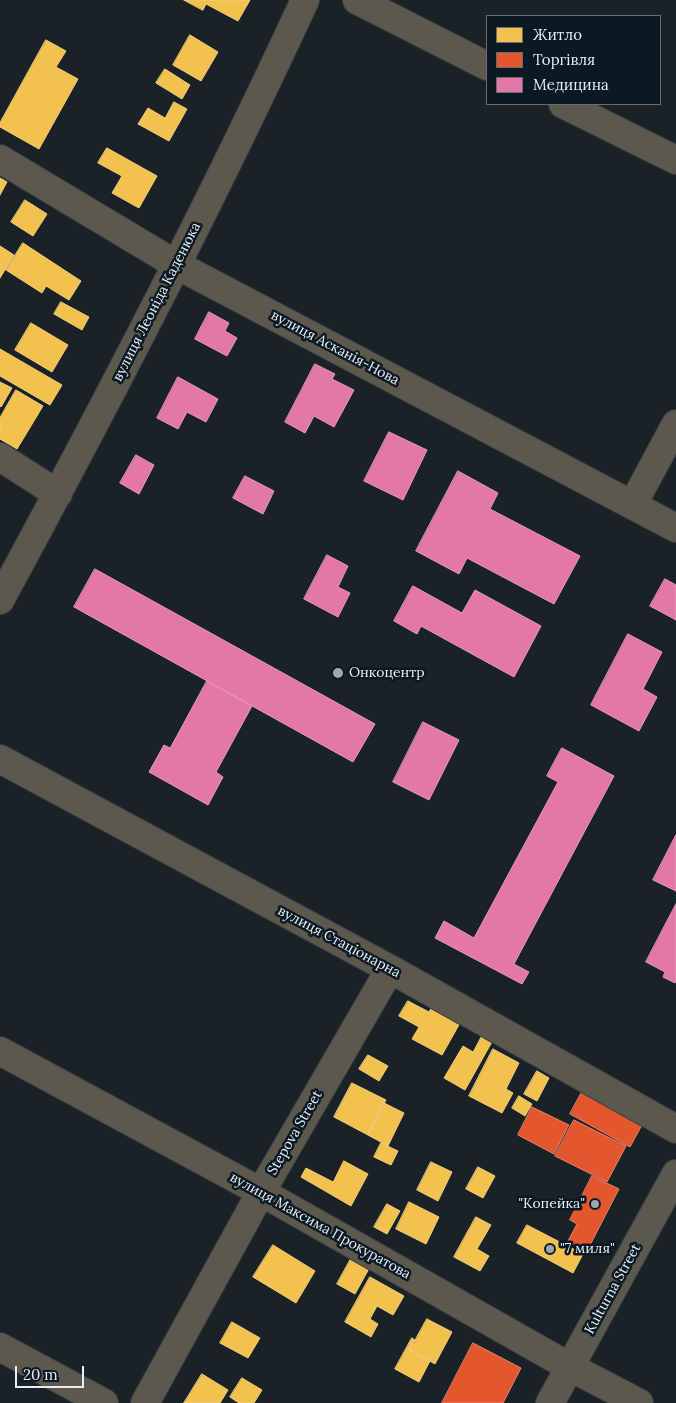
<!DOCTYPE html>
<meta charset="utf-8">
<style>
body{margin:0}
#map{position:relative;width:676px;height:1403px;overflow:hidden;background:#1a2127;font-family:Lora,serif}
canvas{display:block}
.legend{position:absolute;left:486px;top:15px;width:175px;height:90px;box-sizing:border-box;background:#0c1922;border:1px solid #636f77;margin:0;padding:6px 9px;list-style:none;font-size:15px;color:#e6eff6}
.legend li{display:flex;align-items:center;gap:10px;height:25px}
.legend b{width:25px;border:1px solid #636f77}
.scale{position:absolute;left:15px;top:1366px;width:69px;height:22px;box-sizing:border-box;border:2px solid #e6eff6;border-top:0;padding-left:6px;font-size:15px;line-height:18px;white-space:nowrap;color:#e6eff6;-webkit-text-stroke:4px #0c1922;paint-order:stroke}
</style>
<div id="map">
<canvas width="676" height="1403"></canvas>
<ul class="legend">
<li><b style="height:14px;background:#f2c14e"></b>Житло</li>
<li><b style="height:14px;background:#e4572e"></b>Торгівля</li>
<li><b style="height:14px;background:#e377a8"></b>Медицина</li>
</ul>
<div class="scale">20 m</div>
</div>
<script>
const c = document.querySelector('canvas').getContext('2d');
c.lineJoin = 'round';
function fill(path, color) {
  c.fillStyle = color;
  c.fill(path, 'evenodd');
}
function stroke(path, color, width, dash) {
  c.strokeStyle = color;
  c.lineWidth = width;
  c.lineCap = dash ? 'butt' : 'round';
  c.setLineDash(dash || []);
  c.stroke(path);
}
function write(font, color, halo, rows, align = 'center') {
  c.font = font + ' Lora,serif';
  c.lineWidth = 5;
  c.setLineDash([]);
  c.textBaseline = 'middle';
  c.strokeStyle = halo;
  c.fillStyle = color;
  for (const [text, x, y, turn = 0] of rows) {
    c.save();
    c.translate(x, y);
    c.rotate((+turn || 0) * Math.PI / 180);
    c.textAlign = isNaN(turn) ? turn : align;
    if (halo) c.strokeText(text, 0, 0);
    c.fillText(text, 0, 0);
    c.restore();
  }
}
const homes = new Path2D(`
 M184 0H250L238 21 206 4 203 10Z
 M190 35 218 52 201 81 173 65Z
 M46 40 66 51 56 67 78 79 39 149 0 127V123Z
 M165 69 190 85 182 99 156 83Z
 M174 102 187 109 169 141 138 124 148 108 165 118Z
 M107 148 157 176 139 208 112 193 122 176 98 163Z
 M0 178 7 182 0 195Z
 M25 200 47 214 33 236 11 222Z
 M23 243 81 281 69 300 46 286 42 293 6 270Z
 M0 246 14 255 0 278Z
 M61 302 89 317 82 330 54 314Z
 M31 323 68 345 52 372 15 350Z
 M0 349 62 385 50 405 0 376Z
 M0 382 12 388 1 407 0 406Z
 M16 390 43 406 17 449 0 439V418Z
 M408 1001 429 1012 432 1007 460 1023 442 1055 412 1039 419 1027 399 1016Z
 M483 1034 493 1040 465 1090 444 1078 463 1046 473 1052Z
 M493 1049 519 1063 506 1089 513 1093 502 1113 469 1096Z
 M368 1055 388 1066 379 1081 359 1069Z
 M537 1071 549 1078 537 1101 524 1094Z
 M352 1083 386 1100 368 1135 334 1117Z
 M519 1096 532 1104 525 1116 512 1108Z
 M384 1103 404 1113 388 1146 368 1135Z
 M381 1143 398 1151 391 1165 374 1157Z
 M344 1161 368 1174 351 1206 301 1177 306 1168 333 1182Z
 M431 1162 452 1172 438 1201 417 1190Z
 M478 1167 495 1176 483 1198 466 1189Z
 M409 1202 439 1217 426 1244 396 1229Z
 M387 1204 400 1211 387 1234 374 1227Z
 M476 1217 491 1225 477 1249 489 1256 480 1271 454 1257Z
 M527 1225 583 1254 573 1273 517 1243Z
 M273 1245 315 1271 296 1303 253 1277Z
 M353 1255 371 1265 355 1294 337 1284Z
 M370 1277 404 1296 393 1315 377 1306 370 1319 378 1324 371 1337 345 1322Z
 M427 1319 452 1332 435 1364 410 1350Z
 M232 1322 260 1338 248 1358 220 1343Z
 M412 1338 416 1341 410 1350 430 1361 419 1382 395 1369Z
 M202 1374 228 1390 220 1403H184Z
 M242 1378 262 1390 254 1403H239L230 1397Z`);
fill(homes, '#f2c14e');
stroke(homes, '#eecf80', 1);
const shops = new Path2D(`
 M582 1092 642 1125 630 1147 570 1114Z
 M532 1107 569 1125 554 1154 518 1135Z
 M574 1120 626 1146 607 1182 555 1156Z
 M592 1176 619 1189 587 1251 568 1241 577 1224 570 1220Z
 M473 1343 521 1368 503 1403H442Z`);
fill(shops, '#e4572e');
stroke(shops, '#e5856a', 1);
const health = new Path2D(`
 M209 312 229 323 225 331 237 338 227 356 195 339Z
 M315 364 335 374 332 379 354 390 334 427 314 416 305 433 285 422Z
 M178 377 218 399 206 422 187 412 178 429 157 418Z
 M389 432 427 450 403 500 364 481Z
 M136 455 154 465 139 494 120 483Z
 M458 471 498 493 490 509 580 556 554 604 467 558 459 574 416 551Z
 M245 476 274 491 263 514 233 498Z
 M327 555 348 566 338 587 350 593 338 617 304 599Z
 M95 569 375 724 353 762 74 607Z
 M665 579 676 585V620L650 606Z
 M413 586 462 613 475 590 541 626 514 677 421 626 417 634 394 621Z
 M628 634 662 652 643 689 657 697 639 731 591 705Z
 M207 681 252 706 216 772 223 777 208 805 149 772 164 745 170 748Z
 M423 722 459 740 429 800 393 782Z
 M562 748 614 776 514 964 529 972 522 984 435 938 444 921 474 938 558 782 547 776Z
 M676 835V891L653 880Z
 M676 904V981L675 983 663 977 665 972 646 962Z`);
fill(health, '#e377a8');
stroke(health, '#e49bbf', 1);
const minor = new Path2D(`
 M357 0 487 66
 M563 104 676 160
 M0 159 177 265 676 528
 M0 457 58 494
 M633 504 676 424
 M0 600C107 403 211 204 305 0
 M0 759 390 969 676 1129
 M0 1051 261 1192 570 1367 639 1403
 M0 1347 104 1403
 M145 1403 261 1192 390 969`);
const major = new Path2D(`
 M550 1403 676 1174`);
stroke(minor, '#373e43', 30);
stroke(major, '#373e43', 30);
stroke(minor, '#5c584d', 28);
stroke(major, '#5b584f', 28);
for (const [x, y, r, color] of [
 [338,673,6,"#9fa7ae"],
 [595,1204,5,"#9fa7ae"],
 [550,1249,5,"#9fa7ae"]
]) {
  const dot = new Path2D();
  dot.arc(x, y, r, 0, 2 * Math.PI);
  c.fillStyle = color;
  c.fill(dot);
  stroke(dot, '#0c1922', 2);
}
write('14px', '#e6eff6', '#0c1922', [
 ["вулиця Леоніда Каденюка",157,302,-63],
 ["вулиця Асканія-Нова",335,348,28],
 ["вулиця Стаціонарна",339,942,28],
 ["Stepova Street",295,1133,-60],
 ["вулиця Максима Прокуратова",320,1226,29],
 ["Kulturna Street",613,1289,-61]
]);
write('14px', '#e6eff6', '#0c1922', [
 ["Онкоцентр",349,673],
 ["\"Копейка\"",585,1204,"right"],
 ["\"7 миля\"",560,1249]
], 'left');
</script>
